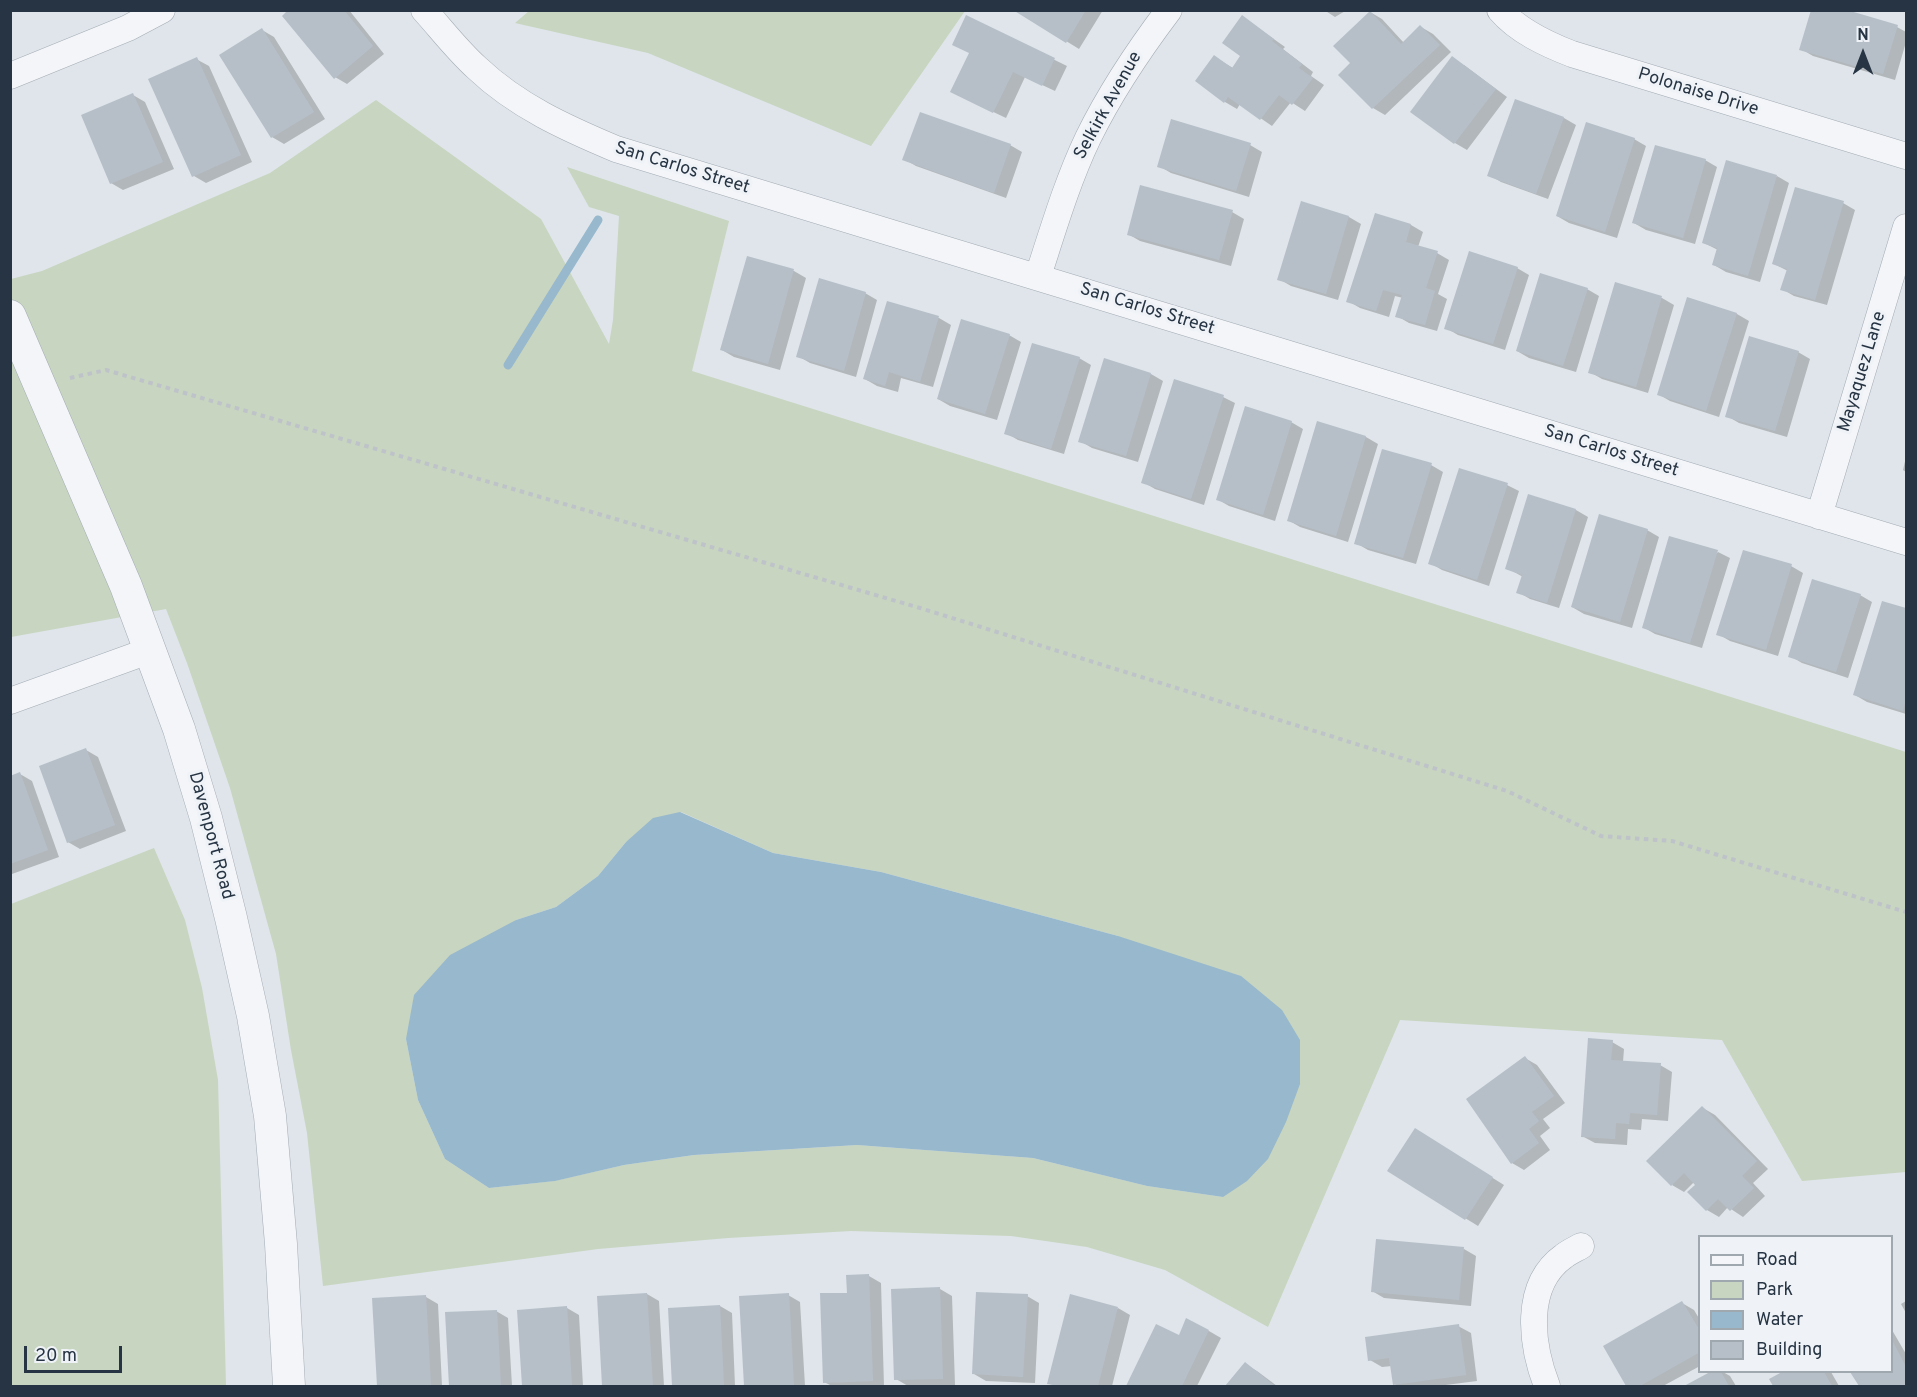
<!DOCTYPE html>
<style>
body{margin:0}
#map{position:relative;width:1917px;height:1397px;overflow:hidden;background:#dfe5ea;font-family:Overpass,sans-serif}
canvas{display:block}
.frame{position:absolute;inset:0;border:12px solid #263443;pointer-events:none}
.legend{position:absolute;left:1698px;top:1235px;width:195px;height:138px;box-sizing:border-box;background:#eff3f7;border:2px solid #9fa7af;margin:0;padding:8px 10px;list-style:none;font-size:18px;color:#263443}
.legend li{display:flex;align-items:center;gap:12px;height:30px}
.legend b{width:30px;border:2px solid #9fa7af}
.north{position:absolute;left:1833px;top:24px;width:60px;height:60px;-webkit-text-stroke:4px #eff3f7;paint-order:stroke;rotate:0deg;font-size:16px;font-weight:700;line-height:24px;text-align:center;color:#263443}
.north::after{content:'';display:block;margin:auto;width:21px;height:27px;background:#263443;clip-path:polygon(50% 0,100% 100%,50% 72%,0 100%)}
.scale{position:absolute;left:24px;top:1346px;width:98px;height:27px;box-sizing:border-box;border:3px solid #263443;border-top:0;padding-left:8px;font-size:18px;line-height:21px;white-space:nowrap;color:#263443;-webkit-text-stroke:4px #eff3f7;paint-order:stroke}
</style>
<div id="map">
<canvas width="1917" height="1397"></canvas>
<div class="frame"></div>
<ul class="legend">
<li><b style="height:8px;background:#f3f5f8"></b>Road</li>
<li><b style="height:16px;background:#c8d5c0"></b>Park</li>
<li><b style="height:16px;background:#97b8cd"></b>Water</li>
<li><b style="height:16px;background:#b6bfc8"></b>Building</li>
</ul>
<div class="north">N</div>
<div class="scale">20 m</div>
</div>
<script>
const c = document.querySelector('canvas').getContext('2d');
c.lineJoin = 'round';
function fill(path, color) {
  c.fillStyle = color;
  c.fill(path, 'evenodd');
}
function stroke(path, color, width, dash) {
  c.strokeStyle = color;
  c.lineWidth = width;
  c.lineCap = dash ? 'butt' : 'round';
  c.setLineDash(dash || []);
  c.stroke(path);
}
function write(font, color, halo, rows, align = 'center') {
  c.font = font + ' Overpass,sans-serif';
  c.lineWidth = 6;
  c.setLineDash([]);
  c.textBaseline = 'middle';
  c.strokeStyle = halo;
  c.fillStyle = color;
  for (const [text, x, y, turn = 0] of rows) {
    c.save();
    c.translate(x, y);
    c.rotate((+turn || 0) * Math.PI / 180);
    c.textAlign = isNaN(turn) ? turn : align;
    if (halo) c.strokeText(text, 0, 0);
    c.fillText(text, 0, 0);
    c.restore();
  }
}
fill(new Path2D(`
 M529 11V10L965 11 871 146 648 53 515 23Z
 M376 100 541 219 609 344 613 320 619 216 589 207 567 167 729 221 692 371 1906 752V1172L1802 1181 1722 1040 1400 1020 1268 1327 1165 1270 1087 1247 1011 1236 851 1231 728 1238 598 1249 323 1286 307 1133 291 1050 276 954 230 788 187 663 166 609 11 637V279L42 271 270 173ZM681 812 773 853 881 872 1118 936 1223 1197 1147 1186 1033 1158 857 1145 694 1155 624 1165 554 1181 489 1188 445 1159 418 1100 406 1039 516 920 556 907 598 876 626 842Z
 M154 848 185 920 202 988 218 1080 226 1386H11V904Z`), '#c8d5c0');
fill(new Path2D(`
 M680 812 773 853 881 872 1118 936 1241 976 1282 1010 1300 1040V1084L1286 1122 1268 1159 1247 1181 1223 1197 1147 1186 1033 1158 857 1145 694 1155 624 1165 555 1181 489 1188 445 1159 418 1100 406 1039 414 995 450 955 516 920 556 907 598 876 626 842 653 818Z`), '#97b8cd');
fill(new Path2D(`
 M291 10H349L384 54 347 84 335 77Z
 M1016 10H1103L1079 49Z
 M1324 10H1347L1335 17Z
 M1370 12 1382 19 1404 43 1421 27 1433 34 1451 52 1385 115 1373 108 1352 64Z
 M967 17 1067 66 1055 91 1025 77 1006 118 964 98 970 53Z
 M1243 17 1285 47 1283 49 1313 72 1311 76 1324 85 1305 111 1291 102 1272 126 1240 104 1237 109 1225 102 1215 57 1233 68 1242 56Z
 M1897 27 1906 32V42L1895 80 1813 56 1801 49Z
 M262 30 274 37 325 119 284 144 272 137Z
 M196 59 209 66 252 162 206 183 194 176Z
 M1464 65 1507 97 1467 150 1455 143Z
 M133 95 145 102 174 169 123 190 111 183Z
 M1516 101 1564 118 1576 125 1548 199 1501 182 1489 175Z
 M1634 139 1646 146 1617 238 1569 223 1557 216Z
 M1010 145 1022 152 1006 198 916 166 904 159Z
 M1250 145 1262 152 1249 197 1171 173 1159 166Z
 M1705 160 1717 167 1695 244 1646 230 1634 223Z
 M1777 176 1789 183 1760 282 1726 272 1714 265 1718 250 1704 243Z
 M1302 203 1349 217 1361 224 1338 300 1291 286 1279 279Z
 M1843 203 1855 210 1827 305 1794 296 1782 289 1788 271 1774 264Z
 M1232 212 1244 219 1231 266 1140 241 1128 234Z
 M1376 215 1411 225 1423 232 1418 247 1437 253 1449 260 1438 294 1447 299 1437 331 1409 323 1397 316 1403 298 1395 296 1389 317 1360 308 1348 301Z
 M748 258 794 271 806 278 780 370 734 357 722 350Z
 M1517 268 1529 275 1505 350 1458 335 1446 328Z
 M1616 284 1662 298 1674 305 1648 393 1602 379 1590 372Z
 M1587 289 1599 296 1576 372 1529 358 1517 351Z
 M865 293 877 300 856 377 810 363 798 356Z
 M1688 299 1737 314 1749 321 1719 417 1670 401 1658 394Z
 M888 303 939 318 951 325 933 387 901 378 898 392 877 386 865 379Z
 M1009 335 1021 342 997 420 950 406 938 399Z
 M1798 352 1810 359 1787 437 1739 423 1727 416Z
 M1079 358 1091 365 1064 454 1018 440 1006 433Z
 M1105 360 1151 374 1163 381 1138 462 1092 448 1080 441Z
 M1223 397 1235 403 1204 505 1155 489 1143 482Z
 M1291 422 1303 429 1275 521 1229 506 1217 499Z
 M1318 423 1366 437 1378 444 1348 542 1300 527 1288 520Z
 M1906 457V472L1903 470Z
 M1431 465 1443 472 1416 564 1368 550 1356 543Z
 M1507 485 1519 491 1489 586 1442 570 1430 563Z
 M1529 496 1576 510 1588 517 1559 608 1530 599 1518 592 1523 577 1507 568Z
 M1647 530 1659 537 1632 628 1584 614 1572 607Z
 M1718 552 1730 558 1702 648 1655 634 1643 627Z
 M1791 566 1803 573 1778 656 1730 641 1718 634Z
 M1860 595 1872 602 1848 678 1802 663 1790 656Z
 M1883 603 1906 610V714L1867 702 1855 695Z
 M86 750 98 757 126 831 80 849 68 842Z
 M20 774 32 781 59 857 12 874 10 873V777Z
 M1612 1042 1624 1049 1623 1062 1660 1065 1672 1072 1668 1121 1642 1119 1641 1130 1628 1129 1627 1145 1595 1143 1582 1136Z
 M1525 1058 1537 1065 1565 1103 1543 1119 1550 1128 1540 1136 1550 1150 1524 1170 1512 1163Z
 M1703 1108 1715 1115 1768 1169 1753 1183 1765 1196 1743 1217 1728 1207 1719 1217 1707 1210 1697 1185 1694 1182 1684 1192 1672 1185Z
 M1427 1137 1504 1185 1478 1226 1389 1171Z
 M1464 1249 1476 1256 1471 1306 1384 1298 1372 1291Z
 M869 1276 881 1283 884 1386H832L824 1382 848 1294Z
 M940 1289 952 1296 955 1385 908 1386 896 1379Z
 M647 1294 659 1301 664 1386H604L599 1297Z
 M788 1295 800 1302 805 1386H745L740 1298Z
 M1027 1296 1039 1303 1035 1383 986 1381 974 1374Z
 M426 1297 438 1304 442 1386H379L374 1299Z
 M1906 1301V1313L1901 1304Z
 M1682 1303 1694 1310 1700 1320V1366L1663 1386H1628L1605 1347Z
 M720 1306 732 1313 735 1386H674L670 1309Z
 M567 1308 579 1315 583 1386H523L519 1311Z
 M1118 1308 1130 1315 1112 1386H1055L1049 1383Z
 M496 1311 508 1318 512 1386H451L447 1314Z
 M1156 1326 1179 1337 1209 1331 1221 1338 1197 1386H1128Z
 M1458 1326 1471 1333 1477 1381 1438 1386H1399L1394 1384 1392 1366 1382 1367 1370 1360Z
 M1892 1330 1906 1354V1386H1860L1852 1372H1892Z
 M1245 1364 1257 1371 1277 1386H1227Z
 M1713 1372H1723L1730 1376 1736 1386H1687Z
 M1785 1372H1831L1839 1386H1775L1771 1379Z`), '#0003');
stroke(new Path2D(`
 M508 365 598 220`), '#97b8cd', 9);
fill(new Path2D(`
 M288 10H344L373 46 334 79 282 16Z
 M1013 10H1086L1066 43Z
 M1811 10H1847L1898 25 1883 74 1799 50Z
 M1370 11 1401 44 1420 25 1440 45 1372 109 1338 75 1350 63 1333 46Z
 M966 15 1055 58 1042 86 1013 72 993 113 950 92 969 53 952 45Z
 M1242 15 1274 39 1272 41 1302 64 1299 68 1313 78 1292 105 1279 95 1260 120 1228 97 1224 103 1195 81 1214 55 1232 68 1240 56 1222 43Z
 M262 28 314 112 271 138 219 55Z
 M1452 56 1496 89 1454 144 1410 112Z
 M197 57 241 155 192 177 148 79Z
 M133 93 163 162 110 184 81 115Z
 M1515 99 1564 117 1536 194 1487 176Z
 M920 112 1011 144 994 193 902 160Z
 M1171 119 1251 143 1236 191 1157 167Z
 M1586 122 1635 138 1605 232 1556 216Z
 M1655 145 1706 159 1683 238 1632 223Z
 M1726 160 1777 175 1748 276 1712 265 1717 248 1702 243Z
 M1140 185 1233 210 1219 260 1127 235Z
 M1795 187 1844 201 1815 300 1780 290 1787 269 1772 264Z
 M1301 201 1349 216 1326 294 1277 280Z
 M1375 213 1411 224 1406 242 1438 251 1426 288 1435 291 1425 325 1395 317 1402 295 1383 290 1376 311 1346 302Z
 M1469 251 1518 267 1493 344 1444 329Z
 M747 256 794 269 768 364 720 350Z
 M1540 273 1588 288 1563 366 1516 351Z
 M819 278 866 292 844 371 796 357Z
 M1615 282 1662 296 1636 387 1588 373Z
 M1687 297 1737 313 1706 411 1657 395Z
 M887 301 939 316 920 382 889 372 885 386 863 379Z
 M961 319 1010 334 985 414 937 399Z
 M1749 336 1799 351 1775 431 1725 417Z
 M1032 343 1080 357 1051 449 1004 434Z
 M1104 358 1151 373 1126 456 1078 442Z
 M1174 379 1224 395 1191 499 1141 483Z
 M1245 406 1292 421 1263 515 1216 500Z
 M1317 421 1366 436 1336 536 1287 521Z
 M1382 449 1432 463 1403 558 1354 544Z
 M1459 468 1508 483 1477 580 1428 564Z
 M1528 494 1576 509 1547 603 1516 593 1522 575 1505 569Z
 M1599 514 1648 529 1620 622 1571 607Z
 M1669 536 1718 550 1690 643 1642 628Z
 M1743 550 1792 564 1766 650 1716 635Z
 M1812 579 1861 594 1836 672 1788 657Z
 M1882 601 1906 608V699L1903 711 1853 695Z
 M86 748 115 825 67 843 39 766Z
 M20 772 48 850 10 864V776Z
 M1588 1038 1613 1040 1611 1060 1661 1063 1657 1115 1630 1113 1629 1124 1616 1123 1615 1139 1581 1137Z
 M1525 1056 1554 1096 1532 1112 1539 1121 1529 1129 1539 1143 1511 1164 1466 1099Z
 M1702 1106 1757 1161 1742 1176 1754 1188 1730 1211 1718 1199 1706 1211 1687 1192 1695 1185 1684 1173 1671 1186 1646 1161Z
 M1415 1128 1493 1177 1465 1220 1387 1171Z
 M1376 1239 1464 1247 1459 1300 1371 1292Z
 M869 1274 873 1381 823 1383 820 1293H847L846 1275Z
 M940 1287 943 1379 894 1380 891 1289Z
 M976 1292 1028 1294 1023 1377 972 1374Z
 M647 1293 653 1386H602L597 1296Z
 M789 1293 794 1386H744L739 1296Z
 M1070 1294 1118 1307 1098 1386H1059L1047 1384Z
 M426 1295 431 1386H377L372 1298Z
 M1682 1301 1700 1331V1352L1640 1386H1626L1603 1346Z
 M720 1305 724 1386H672L668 1308Z
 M567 1306 572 1386H522L517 1310Z
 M497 1310 501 1386H449L445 1312Z
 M1186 1318 1209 1330 1182 1386H1126L1156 1324 1179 1335Z
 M1459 1324 1466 1375 1393 1385 1389 1358 1368 1361 1365 1337Z
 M1892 1340 1906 1367V1386H1859L1850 1372H1892Z
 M1245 1362 1275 1386H1225Z
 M1710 1372H1721L1729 1386H1684Z
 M1782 1372H1824L1832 1386H1773L1769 1379Z`), '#b6bfc8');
const minor = new Path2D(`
 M424 10C442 30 458 51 477 68 517 106 566 128 616 149L1906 542
 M1500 10C1518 31 1546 44 1572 54L1906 156
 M10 76 128 28 162 10
 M1038 276C1053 230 1067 182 1088 138 1110 93 1138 51 1169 10
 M1819 516 1906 227
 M10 701 151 650
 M1547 1386C1531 1345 1523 1285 1564 1256 1569 1252 1576 1249 1581 1246`);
const tertiary = new Path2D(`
 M10 316 126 586 179 729 206 818 231 918 253 1016 270 1116 281 1244 289 1386`);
stroke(minor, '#a4acb5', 27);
stroke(tertiary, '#a4acb5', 33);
stroke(new Path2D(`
 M70 378 106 370 920 608 1507 791 1601 836 1672 841 1906 912`), '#bec3c9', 4, [4.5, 4.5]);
stroke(minor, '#f3f5f8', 26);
stroke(tertiary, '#f3f5f8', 32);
write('18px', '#263443', '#eff3f7', [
 ["Polonaise Drive",1698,93,17],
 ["Selkirk Avenue",1109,106,-61],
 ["San Carlos Street",682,169,17],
 ["San Carlos Street",1147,310,17],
 ["Mayaquez Lane",1863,372,-73],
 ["San Carlos Street",1611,452,17],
 ["Davenport Road",210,836,75]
]);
</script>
